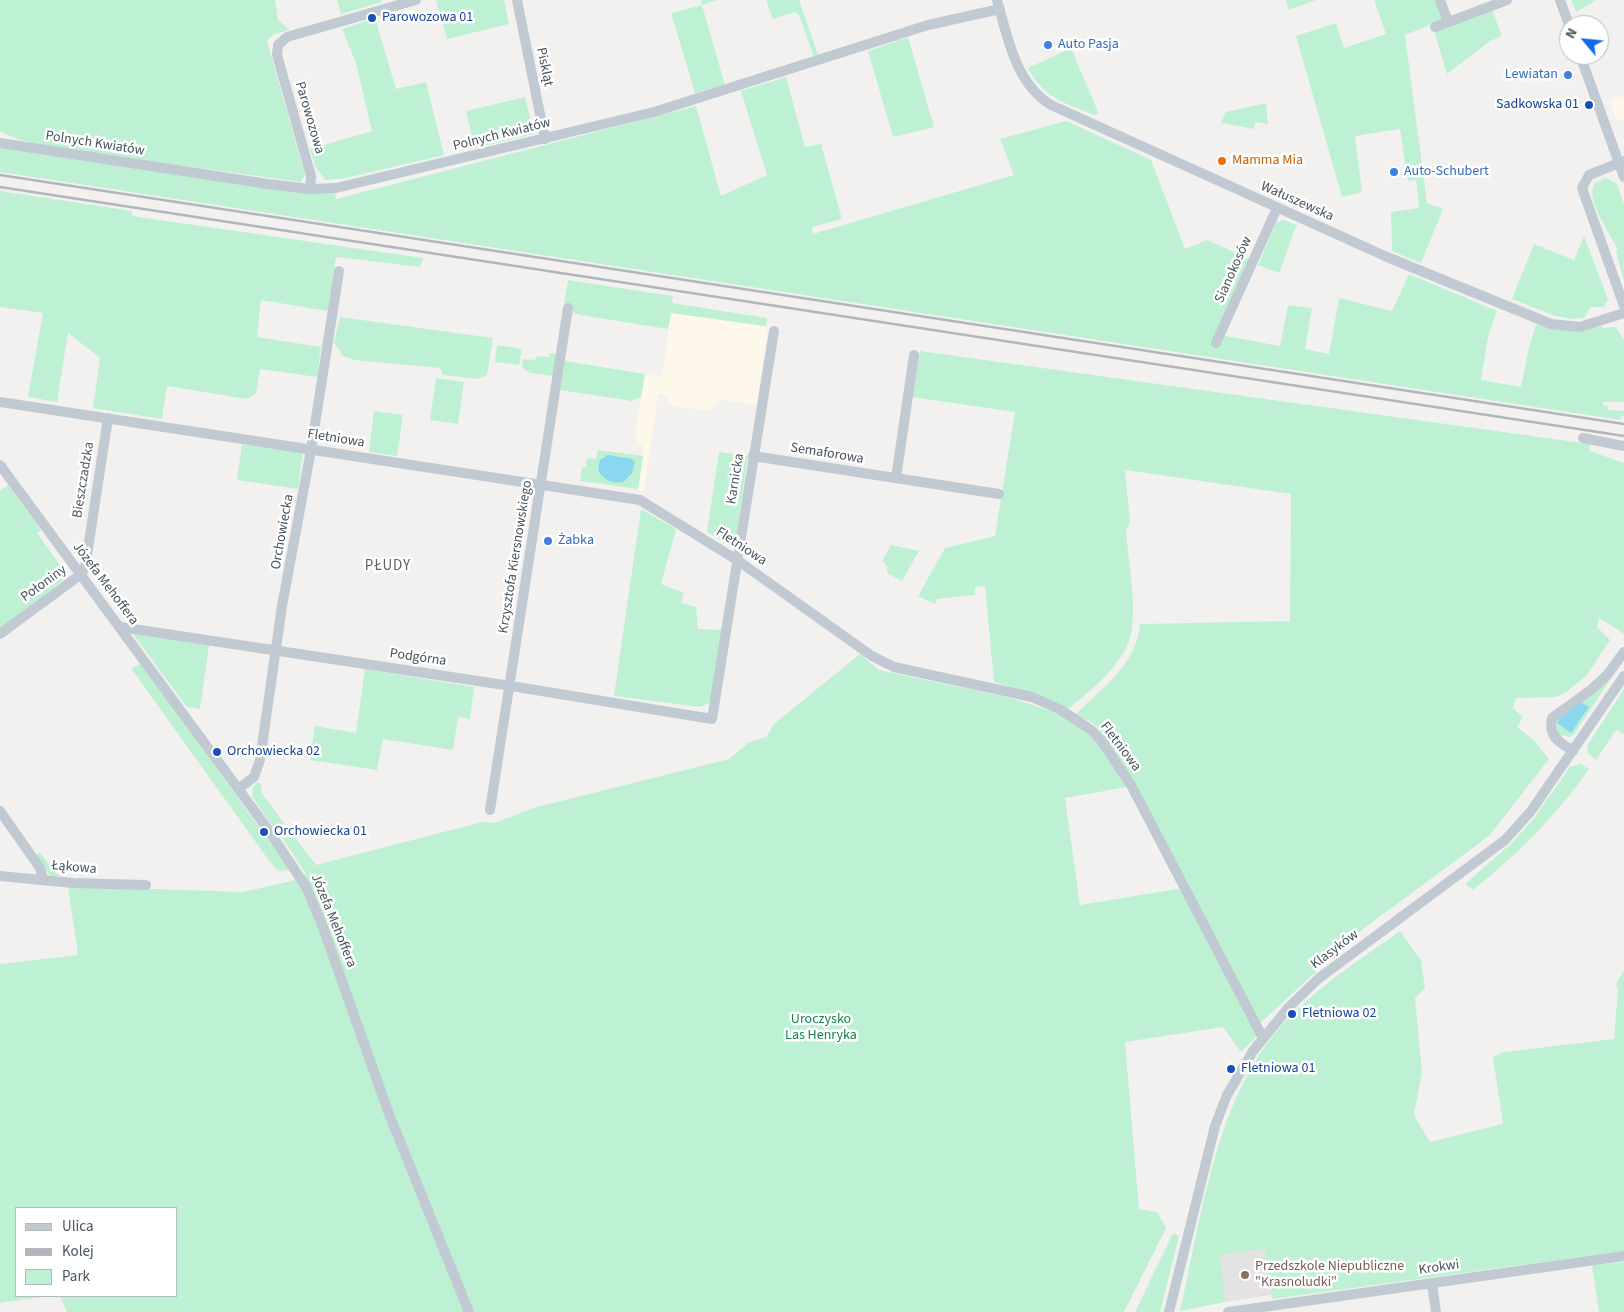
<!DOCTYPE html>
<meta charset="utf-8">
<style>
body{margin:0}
#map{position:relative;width:1624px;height:1312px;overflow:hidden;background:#f3f1f0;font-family:"Source Sans 3",sans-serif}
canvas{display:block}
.legend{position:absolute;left:15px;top:1207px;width:162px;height:90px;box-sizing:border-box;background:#fff;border:1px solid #b5babf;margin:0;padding:6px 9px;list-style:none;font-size:15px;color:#47535f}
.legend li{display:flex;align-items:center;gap:10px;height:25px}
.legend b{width:25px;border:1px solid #b5babf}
.north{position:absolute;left:1559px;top:15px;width:50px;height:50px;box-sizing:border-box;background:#fff;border:1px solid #b5babf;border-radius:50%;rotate:298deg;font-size:14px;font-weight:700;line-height:20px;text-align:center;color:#47535f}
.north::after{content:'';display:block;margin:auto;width:18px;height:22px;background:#126bec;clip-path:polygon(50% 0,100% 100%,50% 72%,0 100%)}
</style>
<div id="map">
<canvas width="1624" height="1312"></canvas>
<ul class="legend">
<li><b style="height:6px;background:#c1cad3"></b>Ulica</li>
<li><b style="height:6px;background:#b2b5bb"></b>Kolej</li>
<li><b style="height:14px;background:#bef1d3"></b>Park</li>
</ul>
<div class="north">N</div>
</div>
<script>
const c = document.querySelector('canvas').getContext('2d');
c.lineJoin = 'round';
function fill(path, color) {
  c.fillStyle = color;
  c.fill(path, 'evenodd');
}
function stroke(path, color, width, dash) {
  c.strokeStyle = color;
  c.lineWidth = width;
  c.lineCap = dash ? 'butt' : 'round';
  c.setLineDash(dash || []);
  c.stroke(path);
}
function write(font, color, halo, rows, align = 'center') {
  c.font = font + ' "Source Sans 3",sans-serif';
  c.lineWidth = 5;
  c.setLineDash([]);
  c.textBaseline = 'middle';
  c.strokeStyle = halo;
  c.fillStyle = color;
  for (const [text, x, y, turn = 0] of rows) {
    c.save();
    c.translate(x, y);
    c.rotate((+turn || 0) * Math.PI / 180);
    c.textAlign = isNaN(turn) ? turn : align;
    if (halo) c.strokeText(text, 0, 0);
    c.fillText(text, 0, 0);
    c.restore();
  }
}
fill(new Path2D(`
 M1624 95V118L1617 121 1609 101Z
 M671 313 768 327 756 405 720 399 708 411 673 406 665 395 658 394 644 492 638 489 644 449 635 438 645 374 662 377Z`), '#fdf8ea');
fill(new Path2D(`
 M1264 1249 1271 1295 1226 1302 1219 1255Z`), '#e4e2e2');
fill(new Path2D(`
 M0 0H275L278 20 290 30 274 34 267 41 305 175 301 182 47 147 17 139 0 131Z
 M337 0H381L382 2 341 14Z
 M440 0H504L509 24 447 39 436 1Z
 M701 0H717L702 5 725 85 695 93 671 13 702 5Z
 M766 0H799L818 55 814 57 799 15 795 12 773 19Z
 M1286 0H1316L1289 10Z
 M1374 0H1437L1442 17 1440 21 1405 35 1427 203 1443 209 1421 263 1392 251 1391 212 1419 208 1416 180 1408 181 1400 129 1355 136 1362 192 1342 197 1296 36 1336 23 1344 48 1386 34Z
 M1571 0H1596L1576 12Z
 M1492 10 1502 36 1490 41 1447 74 1434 31Z
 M375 18 396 89 426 82 444 155 342 179 325 180 315 166 310 149 372 131 356 63 342 29Z
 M908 37 934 127 893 137 868 51Z
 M1071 48 1099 114 1094 115C1064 103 1044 98 1028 68Z
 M786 77 805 147 821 144 842 219 812 227 813 234 1014 175 1000 139 1066 121 1151 160 1185 249 1207 240 1249 259 1215 334 1280 346 1288 305 1312 308 1305 349 1329 354 1339 298 1392 311 1409 274 1497 311 1488 337 1481 380 1521 387 1529 347 1536 325 1576 331 1602 326 1603 328 1616 327 1624 340V402H1603V405L1608 406 1607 410 1624 411V416H1621L1620 420 0 172V146L335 191 336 199 696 106 721 196 767 175 741 91Z
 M525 97 534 134 475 148 466 111Z
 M1266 103 1268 124 1255 122 1254 129 1221 123 1226 112Z
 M1606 178 1617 184 1624 204V282L1616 251 1618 250C1612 236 1585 200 1594 184Z
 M0 191 132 211V216L423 258 420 267 336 257 328 311 261 300 257 337 321 347 317 377 260 369 256 393 247 399 167 386 162 419 93 408 100 358 68 333 57 402 28 397 43 313 0 307Z
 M1283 220 1297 225C1289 242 1286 257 1279 273L1258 265 1276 223Z
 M1584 236 1608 299 1604 307H1591L1584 318 1572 319 1553 315 1512 299 1534 244 1574 260Z
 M568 280 673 296 672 303 767 318 766 326 671 313 668 329 580 315 574 313 570 306 564 305Z
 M340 317 493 338 487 375 478 379 443 375 440 368 355 360 343 356 334 343Z
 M497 345 522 349 519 365 495 362Z
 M920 351 1590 444V451L1624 463V634L1599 618 1597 627 1610 640 1586 676 1568 691 1556 697 1516 698 1513 708 1523 717 1517 727 1535 741 1549 759 1489 836 1363 929 1260 1023 1139 793 1102 733 1093 723 1075 715C1102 688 1137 664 1140 624L1290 621 1291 494 1125 470 1130 521 1126 531C1128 562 1141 621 1126 648 1113 673 1089 692 1068 709L1043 697 994 682 985 586 975 587V595L937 599 935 604 918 596 945 548 995 536 1015 412 912 397Z
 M550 353 556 354 553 376 530 373 522 367 523 359 535 360 537 356 549 357Z
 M565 361 645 374 641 397 632 401 560 390Z
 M436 378 464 382 458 424 430 420Z
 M374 411 403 415 397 456 369 452Z
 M242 444 303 453 298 489 237 480Z
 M598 450 643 456 638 489 580 481 582 467H586L587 458 596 459Z
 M719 452 748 456 734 549 707 532Z
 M8 485 41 530 37 533 65 572 66 578 0 629V491Z
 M641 509 676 529 661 584 684 593 681 603 696 607 698 629 722 630 710 703 700 707 614 696Z
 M891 545 919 551 902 581 887 573V566L882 561Z
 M133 634 209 645 200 709 187 707Z
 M860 654 879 670 1011 698 1060 714 1099 743 1127 787 1065 798 1080 905 1183 888 1257 1036 1241 1052 1223 1027 1125 1042 1139 1209 1157 1212 1166 1228 1124 1312H67L60 1296H176V1208H16V1296H50L0 1303V964L78 955 68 886 243 892 292 881 306 874 281 836 287 831 289 834 291 832 316 865 482 822 494 823 533 808 729 759 748 743 766 737 775 723Z
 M1624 659 1574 734 1569 737 1562 735 1561 738 1554 728 1557 719 1588 707 1580 702Z
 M141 664 290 870 278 871 270 862 131 668Z
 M365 669 474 687 470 719 458 717 453 750 383 739 377 770 310 760 315 726 356 733Z
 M1624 689V734L1616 730 1596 760 1588 753 1587 746Z
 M1580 764 1589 769C1556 816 1518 854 1473 890L1465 884 1513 842 1534 818 1570 767Z
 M258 782 262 786 261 792 284 823 275 830 252 796 253 787Z
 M40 852 55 873 61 876 51 878 36 855Z
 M1400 931 1421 960 1425 988 1415 998 1422 1072 1414 1115 1430 1142 1503 1124 1493 1057 1504 1052 1614 1039 1618 989 1616 984 1624 970V1251L1272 1299 1264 1249 1220 1255 1226 1302 1180 1311C1201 1220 1214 1111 1272 1037 1306 994 1357 962 1400 931Z
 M1173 1233 1179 1236 1160 1312H1135Z
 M1624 1262V1312H1599L1592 1265Z`), '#bef1d3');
fill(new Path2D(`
 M608 455 632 459 635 462 632 473 623 482C612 484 604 480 598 470L600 460Z
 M1581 702 1589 707 1571 733 1557 723 1561 716Z`), '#89d8f0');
stroke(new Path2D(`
 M517 0 545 139
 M997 0C1008 38 1015 83 1051 105L1387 257 1551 324 1580 327 1624 313
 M1440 0 1448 22
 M1560 0 1569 25
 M1435 27 1507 0
 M1580 55 1624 177
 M0 143 268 184 310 189 336 188 654 112 928 25 1000 9
 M1624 161 1589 175 1582 188 1624 306
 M310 189 311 176 277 55 278 45 287 37 416 0
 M1216 343 1277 208
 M0 402 640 500 737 560 872 656 894 667 1032 697 1061 710 1091 730 1101 740 1131 785 1263 1038
 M1583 438 1624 446
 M753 456 999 494
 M0 465 267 828 306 887 321 922 389 1114 469 1312
 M896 478 914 355
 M120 627 511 686 712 719 774 331
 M0 634 80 575 85 568 108 418
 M1573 751C1559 742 1548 737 1552 718L1592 689 1608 674 1624 652
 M238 789 254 777 260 760 282 606 311 450 339 271
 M490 810 568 308
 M0 811 40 868 43 879
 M0 876 73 883 146 885
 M1432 1283 1436 1312
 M1169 1312 1215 1126 1227 1095 1253 1051 1289 1007 1318 979 1505 840 1531 811 1624 676
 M1228 1312 1624 1256`), '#c1cad3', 10);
stroke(new Path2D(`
 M0 175 1624 424
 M0 187 1624 436`), '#b2b5bb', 2.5);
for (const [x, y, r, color] of [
 [372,18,5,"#1a4fb4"],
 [1048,45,5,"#3f7fe0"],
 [1568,75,5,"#3f7fe0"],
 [1589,105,5,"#1a4fb4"],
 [1222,161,5,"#e8710a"],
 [1394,172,5,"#3f7fe0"],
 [548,541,5,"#3f7fe0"],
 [217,752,5,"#1a4fb4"],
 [264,832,5,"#1a4fb4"],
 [1292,1014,5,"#1a4fb4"],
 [1231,1069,5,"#1a4fb4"],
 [1245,1275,5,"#8d6e63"]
]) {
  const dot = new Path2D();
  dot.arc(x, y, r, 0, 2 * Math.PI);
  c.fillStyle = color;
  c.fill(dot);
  stroke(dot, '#fff', 2);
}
write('14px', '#164399', '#fff', [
 ["Parowozowa 01",382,18],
 ["Sadkowska 01",1579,105,"right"],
 ["Orchowiecka 02",227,752],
 ["Orchowiecka 01",274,832],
 ["Fletniowa 02",1302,1014],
 ["Fletniowa 01",1241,1069]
], 'left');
write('14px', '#366cbe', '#fff', [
 ["Auto Pasja",1058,45],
 ["Lewiatan",1558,75,"right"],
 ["Auto-Schubert",1404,172],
 ["Żabka",558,541]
], 'left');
write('14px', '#47535f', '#fff', [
 ["Piskląt",544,67,78],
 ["Parowozowa",309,118,74],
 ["Polnych Kwiatów",502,135,-14],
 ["Polnych Kwiatów",95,144,9],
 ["Wałuszewska",1297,202,24],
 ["Sianokosów",1234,270,-66],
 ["Fletniowa",336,439,9],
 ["Semaforowa",827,454,9],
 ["Karnicka",736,479,-81],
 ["Bieszczadzka",84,480,-81],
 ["Orchowiecka",283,532,-80],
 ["Fletniowa",741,547,33],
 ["Krzysztofa Kiersnowskiego",516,557,-81],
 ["Połoniny",44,584,-36],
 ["Józefa Mehoffera",105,584,53],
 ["Podgórna",418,658,8],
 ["Fletniowa",1120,747,53],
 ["Łąkowa",74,868,5],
 ["Józefa Mehoffera",333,921,68],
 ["Klasyków",1335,950,-37],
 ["Krokwi",1439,1268,-8]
]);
write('14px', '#c56008', '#fff', [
 ["Mamma Mia",1232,161]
], 'left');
write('14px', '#13854f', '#fff', [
 ["Uroczysko",821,1020],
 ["Las Henryka",821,1036]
]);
write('14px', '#785e54', '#fff', [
 ["Przedszkole Niepubliczne",1255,1267],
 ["\"Krasnoludki\"",1255,1283]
], 'left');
c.letterSpacing = '1px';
write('15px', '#5d6166', '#fff', [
 ["PŁUDY",388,567]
]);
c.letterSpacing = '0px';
</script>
